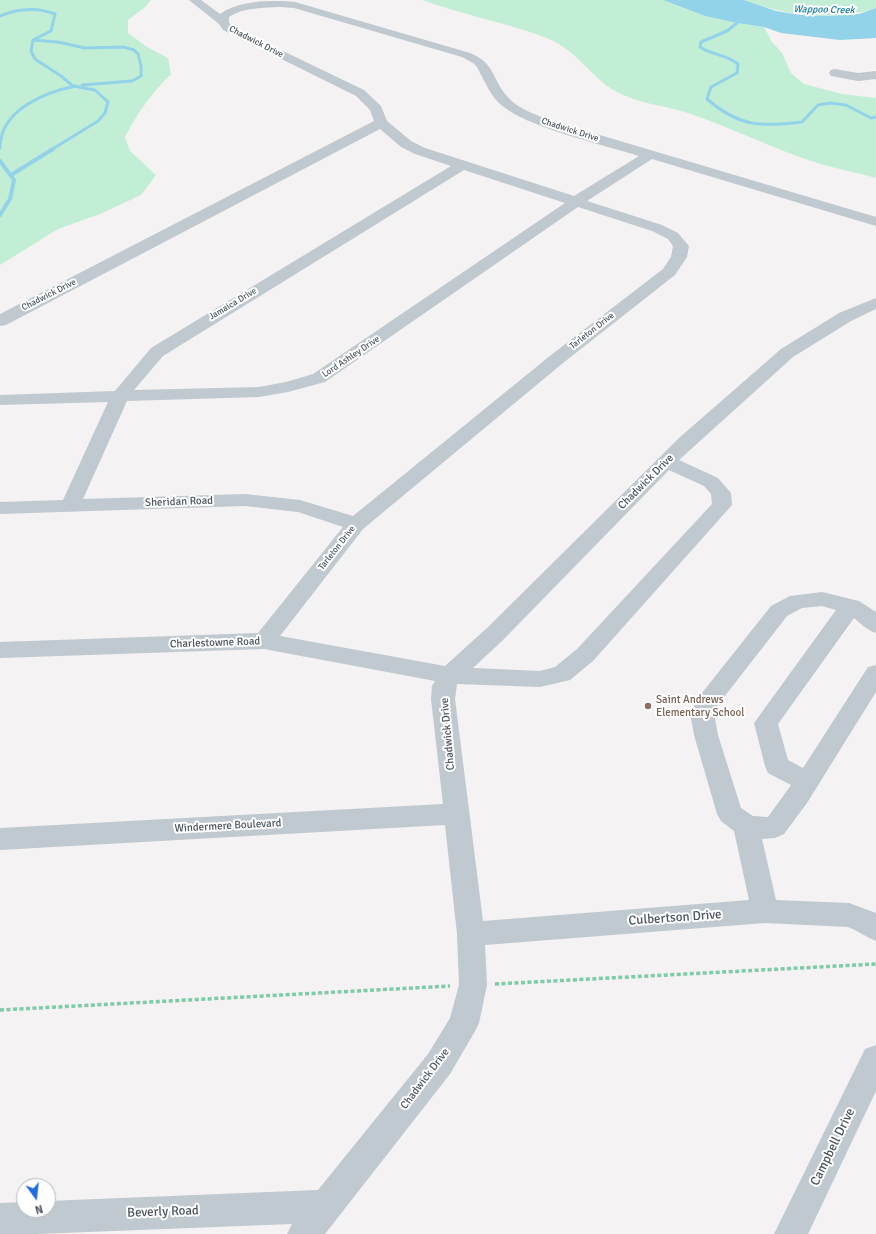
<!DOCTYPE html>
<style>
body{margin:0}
#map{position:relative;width:876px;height:1234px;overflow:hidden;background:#f4f2f2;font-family:Signika,sans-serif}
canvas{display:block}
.north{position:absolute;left:16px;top:1178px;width:40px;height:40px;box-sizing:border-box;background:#fff;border:1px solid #b7bbbf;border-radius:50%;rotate:165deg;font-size:11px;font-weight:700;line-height:16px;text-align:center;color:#4a545f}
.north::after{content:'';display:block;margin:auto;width:14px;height:18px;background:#226cde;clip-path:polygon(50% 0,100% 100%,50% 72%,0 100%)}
</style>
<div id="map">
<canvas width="876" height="1234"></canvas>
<div class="north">N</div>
</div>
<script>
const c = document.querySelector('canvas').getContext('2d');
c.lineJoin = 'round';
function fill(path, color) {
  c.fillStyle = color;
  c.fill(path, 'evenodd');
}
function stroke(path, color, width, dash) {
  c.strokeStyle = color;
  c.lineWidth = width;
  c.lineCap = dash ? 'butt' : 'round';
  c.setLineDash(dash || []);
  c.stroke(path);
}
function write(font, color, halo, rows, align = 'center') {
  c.font = font + ' Signika,sans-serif';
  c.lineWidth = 4;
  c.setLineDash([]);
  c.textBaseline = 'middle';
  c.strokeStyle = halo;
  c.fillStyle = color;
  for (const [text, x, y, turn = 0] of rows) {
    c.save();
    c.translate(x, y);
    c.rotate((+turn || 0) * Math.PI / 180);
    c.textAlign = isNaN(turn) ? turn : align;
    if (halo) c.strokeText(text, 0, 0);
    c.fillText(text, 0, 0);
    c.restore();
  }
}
fill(new Path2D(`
 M0 0H151L145 7 128 20V33L147 47 168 58 171 74C151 94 138 112 125 137L130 151 156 175 141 195 100 214 58 229 0 265Z
 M422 0H663L705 16 737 23 764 27 772 42 782 53 791 73 804 84 842 94 876 98V178C855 172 832 168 811 161 769 147 730 127 688 113 664 105 638 104 615 91 591 77 576 50 549 39 508 23 464 15 422 0Z
 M744 0H876V8C833 22 786 16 744 0Z`), '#c3eed6');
fill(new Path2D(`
 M663 0H744L776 11 800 15 828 16 859 14 876 8V38L840 40 781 33 764 27 737 23 705 16Z`), '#93d3e9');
stroke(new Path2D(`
 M0 16C17 9 37 7 55 14L51 31 33 40 31 51 35 59 61 76 73 86 95 90 108 102 105 113 98 121 51 150
 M737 23 727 31 701 42 700 47C712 55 727 55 738 64L737 73 711 87 707 99C739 127 761 127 802 122L818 105 830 103 846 105 871 118 876 117
 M33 40 58 42 85 48 123 47 134 50 138 54 141 66V76L132 81 82 85
 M0 148C0 110 45 92 76 86`), '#93d3e9', 3);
stroke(new Path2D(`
 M0 161 14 180 10 199 0 215
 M11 175 53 149`), '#93d3e9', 4);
stroke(new Path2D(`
 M495 984 876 964
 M0 1010 450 986`), '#7dcba8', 3.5, [4, 2.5]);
fill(new Path2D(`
 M189 0H201L220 14C239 0 272 0 295 2L470 53C496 64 491 78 507 96 518 110 540 116 556 122L876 217V226L652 159 587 201 662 225 678 233 689 246 687 257 675 275 563 363 363 529 280 636 445 666 487 628 679 438 781 349 839 313 876 298V309L851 321 793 357 679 460 718 478 731 493 732 505 593 661 570 680 540 687 457 684 455 699 483 921 749 900 734 831 721 821 717 814 694 735 690 713 702 693 771 606 790 596 822 592 859 601 876 612V633C867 630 861 624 854 618L778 724 788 760 803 768 868 667 876 665V692L807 803 784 834 775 838 762 839 776 900 849 903 876 913V941C866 937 858 931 848 927L765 923 485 945 487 985 479 1023 474 1033 450 1074 325 1234H287L292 1224 37 1234H0V1203L24 1202V1210H48V1201L318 1190 428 1054 450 1018 459 985 457 934 445 825 0 850V828L443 804 431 699 432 686 435 681 264 649 0 658V642L258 633 343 527 298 512 245 506 0 514V502L63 500 108 402 0 405V395L115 391 151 348 451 166 415 154 401 147 380 129 6 325 0 326V314L374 121 370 110 356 96 223 30 219 24ZM280 7 294 8 462 57 473 63 477 67C483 78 489 92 497 101 519 126 605 145 639 156L574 196 425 148 411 141 387 121 381 106 364 90 231 26 229 22V17C244 7 263 8 280 7ZM464 170 565 203 313 374 286 382 259 387 134 390 163 356ZM578 207 652 231 668 239 673 246 671 257 663 269 551 355 353 516 300 500 245 494 83 499 127 401 259 397 288 392 325 382ZM669 470 704 486 711 494 712 504 577 649 555 667 540 671 473 668 503 640ZM822 606 836 610 754 723 765 766 768 773 791 785 768 817 753 816 741 808 718 735 714 713 718 705 787 616 802 608Z
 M835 69 858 73 876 71V79L858 81 831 76 829 73 831 70Z
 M876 1045V1091L808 1234H774L865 1049Z`), '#c0c8d0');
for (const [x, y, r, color] of [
 [648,706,4,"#8d6e63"]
]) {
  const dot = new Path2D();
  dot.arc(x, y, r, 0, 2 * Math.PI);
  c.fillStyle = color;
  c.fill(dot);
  stroke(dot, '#fff', 1.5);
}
write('9px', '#4a545f', '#fff', [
 ["Chadwick Drive",256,42,27],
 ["Chadwick Drive",570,130,18],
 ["Chadwick Drive",49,295,-27],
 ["Jamaica Drive",233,304,-31],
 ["Tarleton Drive",592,331,-38],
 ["Lord Ashley Drive",351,357,-34],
 ["Tarleton Drive",337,548,-52]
]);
write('italic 10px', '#137da1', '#fff', [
 ["Wappoo Creek",824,10,1]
]);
write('11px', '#4a545f', '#fff', [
 ["Chadwick Drive",646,482,-45],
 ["Sheridan Road",179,502,-2],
 ["Charlestowne Road",215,643,-2],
 ["Chadwick Drive",448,734,-95],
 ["Windermere Boulevard",228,826,-3],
 ["Chadwick Drive",425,1079,-53]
]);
write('11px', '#785e54', '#fff', [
 ["Saint Andrews",656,700],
 ["Elementary School",656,713]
], 'left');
write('13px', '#4a545f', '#fff', [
 ["Culbertson Drive",675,918,-4],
 ["Campbell Drive",833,1147,-64],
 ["Beverly Road",163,1212,-2]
]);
</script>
